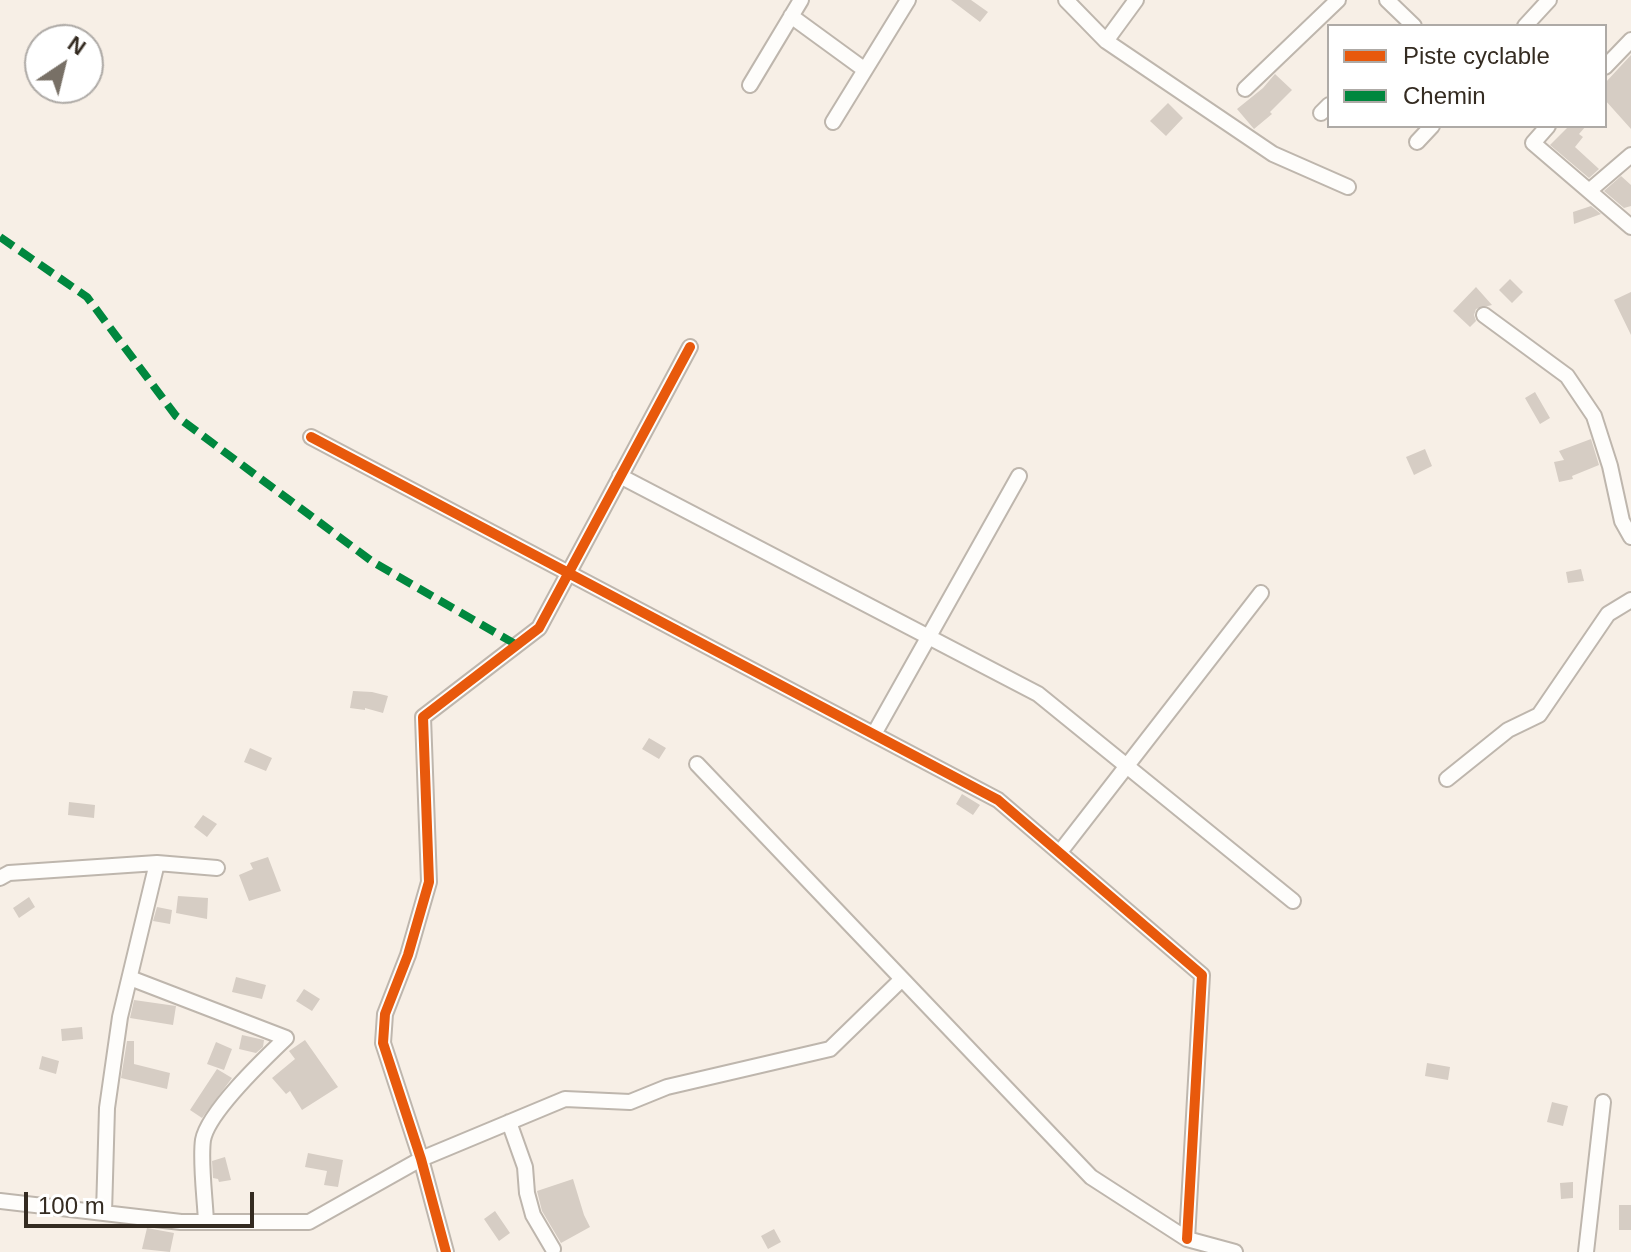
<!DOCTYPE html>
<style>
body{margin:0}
#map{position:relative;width:1631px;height:1252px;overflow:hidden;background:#f7efe6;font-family:Arial,sans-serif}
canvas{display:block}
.legend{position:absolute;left:1327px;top:24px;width:280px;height:104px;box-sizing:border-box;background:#fff;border:2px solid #aeaaa6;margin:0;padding:10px 14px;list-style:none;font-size:24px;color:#342b21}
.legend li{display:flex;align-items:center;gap:16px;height:40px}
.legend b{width:40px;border:2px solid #aeaaa6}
.north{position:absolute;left:24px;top:24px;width:80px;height:80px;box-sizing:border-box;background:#fff;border:2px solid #aeaaa6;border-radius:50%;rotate:35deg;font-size:22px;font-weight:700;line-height:32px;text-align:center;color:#342b21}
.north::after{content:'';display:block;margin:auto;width:28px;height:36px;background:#787066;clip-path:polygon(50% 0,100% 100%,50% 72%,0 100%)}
.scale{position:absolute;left:24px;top:1192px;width:230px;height:36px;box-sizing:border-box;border:4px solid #342b21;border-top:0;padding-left:10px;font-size:24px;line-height:28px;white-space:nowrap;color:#342b21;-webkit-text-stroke:6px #fff;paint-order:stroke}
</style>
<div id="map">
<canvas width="1631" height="1252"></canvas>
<ul class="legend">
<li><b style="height:10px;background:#e8590c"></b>Piste cyclable</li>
<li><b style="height:10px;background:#00873e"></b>Chemin</li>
</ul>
<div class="north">N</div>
<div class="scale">100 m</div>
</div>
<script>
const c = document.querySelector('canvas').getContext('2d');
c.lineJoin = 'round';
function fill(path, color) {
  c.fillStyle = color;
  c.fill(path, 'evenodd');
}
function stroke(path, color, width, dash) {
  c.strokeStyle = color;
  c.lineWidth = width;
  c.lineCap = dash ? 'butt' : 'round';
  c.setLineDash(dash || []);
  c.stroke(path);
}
fill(new Path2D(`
 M951 0H971L988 12 980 22Z
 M1631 55V129L1605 100V83Z
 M1275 74 1292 90 1270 112 1272 114 1254 129 1237 109 1263 88Z
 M1168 103 1183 118 1166 136 1150 121Z
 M1569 126H1586L1579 134 1583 137 1575 147 1599 169 1589 178 1550 145Z
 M1621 176 1631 185V206L1624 208 1604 191Z
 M1591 206 1601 214 1574 224 1573 212Z
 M1510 279 1523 292 1512 303 1499 290Z
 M1476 287 1492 305 1476 309 1474 315 1476 321 1470 327 1453 311Z
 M1631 292V335L1614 300Z
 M1535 392 1550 418 1540 424 1525 398Z
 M1591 439 1599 465 1572 476 1573 479 1559 482 1554 462 1564 460 1559 451Z
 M1425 449 1432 466 1414 475 1406 457Z
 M1581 569 1584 581 1568 583 1566 572Z
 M353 691 372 692 388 696 383 713 365 708V710L350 708Z
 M649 738 666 748 659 759 642 749Z
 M250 748 272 758 266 771 244 762Z
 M962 794 980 805 973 815 956 804Z
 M69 802 95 805 94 818 68 815Z
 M203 815 217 824 207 837 194 827Z
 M268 857 281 891 249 901 239 875 253 869 250 863Z
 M178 896 208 898 207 919 176 913Z
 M29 897 35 907 19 918 13 908Z
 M157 907 172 910 170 924 153 921Z
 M236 977 266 985 262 999 232 992Z
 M304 989 320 999 312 1011 296 1001Z
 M134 1000 176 1006 173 1025 130 1018Z
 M82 1027 83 1039 62 1041 61 1029Z
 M242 1035 264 1040 263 1047 256 1053 239 1049Z
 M305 1040 338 1087 302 1110 290 1091 286 1094 272 1078 295 1059 289 1051Z
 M127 1041H134V1064L170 1073 167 1089 121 1078Z
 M216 1042 232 1049 224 1070 207 1064Z
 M42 1056 59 1061 56 1074 39 1069Z
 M1427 1063 1450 1067 1448 1080 1425 1076Z
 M217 1069 232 1078 202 1118 190 1110Z
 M1552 1102 1568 1106 1563 1126 1547 1122Z
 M308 1153 343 1160 338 1187 324 1185 327 1171 305 1167Z
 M225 1157 231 1180 219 1182 218 1179 213 1178 212 1161Z
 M573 1179 584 1215 590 1227 561 1243 542 1211 537 1191Z
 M1573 1182V1198L1561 1199 1560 1183Z
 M1619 1205H1631V1230H1619Z
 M495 1211 510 1233 499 1241 484 1219Z
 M147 1228 174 1233 170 1252 142 1249Z
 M774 1229 781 1242 768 1249 761 1236Z`), '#d6cdc4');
const street = new Path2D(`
 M1066 0 1106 41 1273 154 1348 187
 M1387 0 1414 26
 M791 16 865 70
 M1525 26 1549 0
 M1106 41 1136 0
 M1605 67 1631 40
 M750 85 801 0
 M1245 89 1338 0
 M1321 113 1329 105
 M833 122 908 0
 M1548 126 1533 143 1631 227
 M1417 142 1432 126
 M1589 191 1631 155
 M1484 315 1567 376 1594 416 1610 466 1622 521 1631 537
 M311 437 998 800 1202 975 1187 1239
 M620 476 1038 694 1293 901
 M874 734 1019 476
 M697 764 1091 1177 1187 1239 1235 1252
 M1447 779 1508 730 1539 715 1608 614 1631 600
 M1060 852 1261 593
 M0 878 9 873 157 863 217 868
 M130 978 286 1038C265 1058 208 1112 203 1140 200 1162 205 1198 206 1222
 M509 1122 525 1167 527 1193 533 1215 553 1249
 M0 1201 181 1222H309L421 1159 565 1099 630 1102 667 1087 830 1049 902 979
 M104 1213 107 1108 120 1017 157 863
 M446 1252 421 1159 383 1043 385 1014 408 955 429 882 423 717 539 628 690 347
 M1586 1252 1603 1102`);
stroke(street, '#beb6ad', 18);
stroke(street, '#fefdfb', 14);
stroke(new Path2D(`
 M0 237 87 297 176 416 373 562 517 645`), '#00873e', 8, [16, 8]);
stroke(new Path2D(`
 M311 437 998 800 1202 975 1187 1239
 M446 1252 421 1159 383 1043 385 1014 408 955 429 882 423 717 539 628 690 347`), '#e8590c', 10);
</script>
